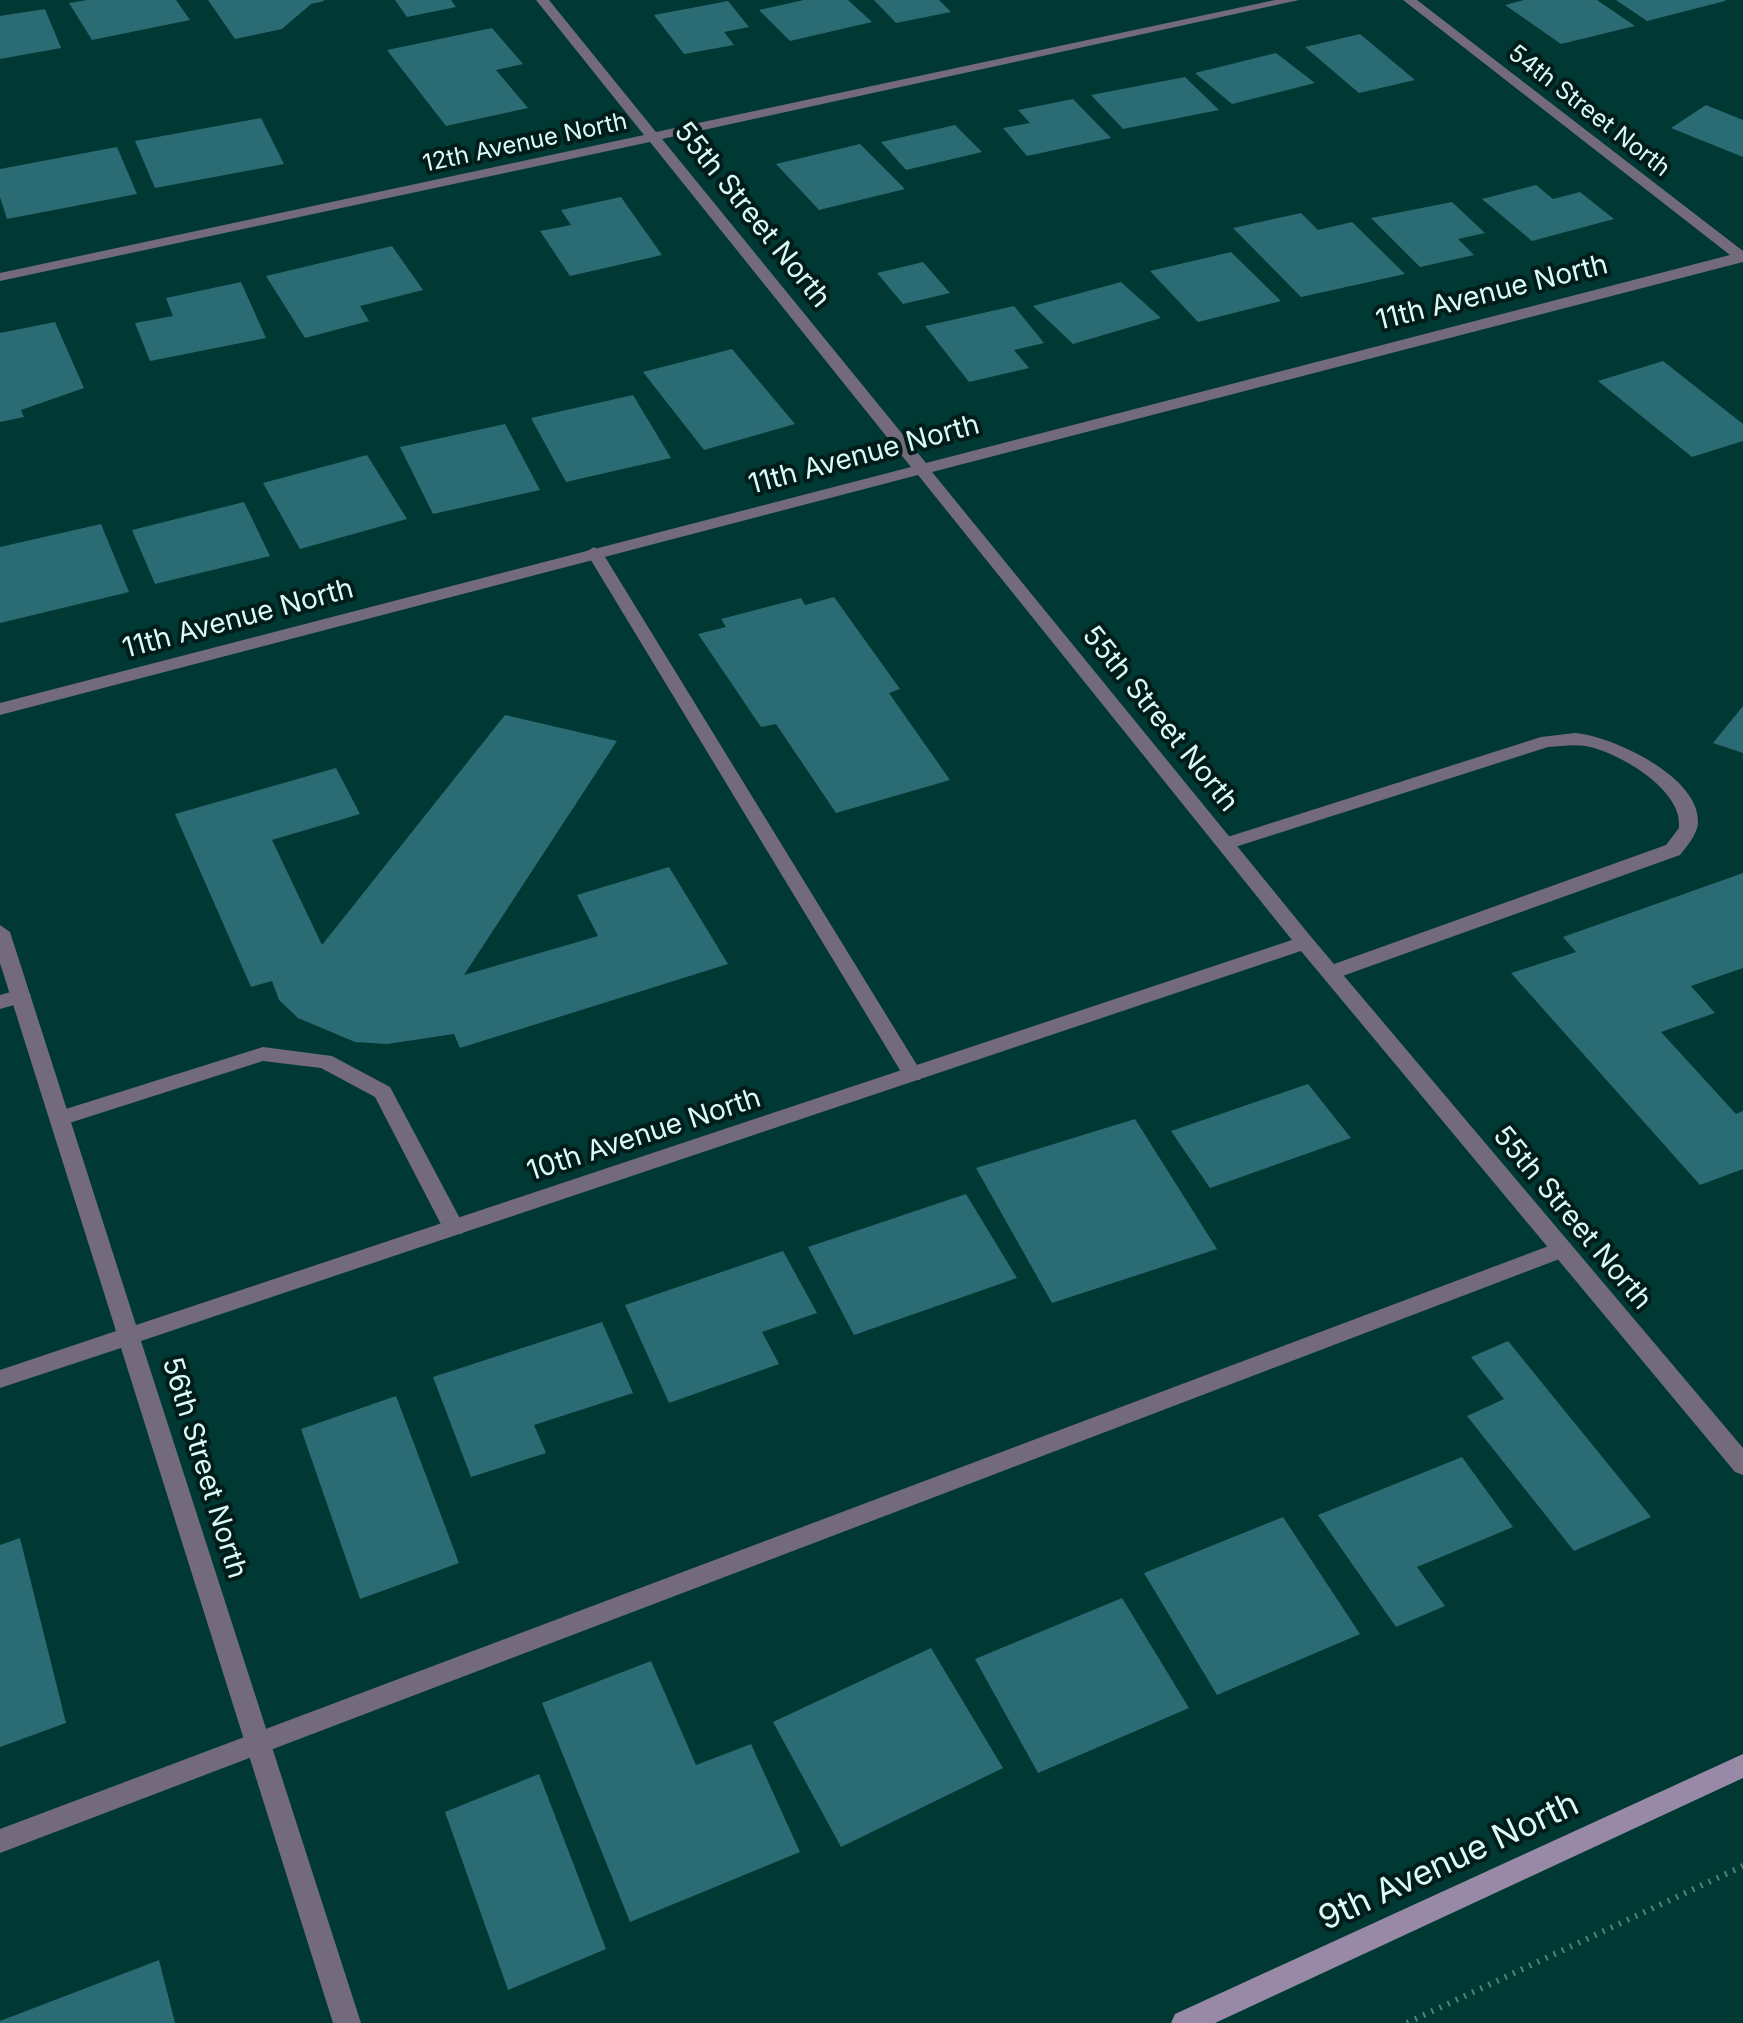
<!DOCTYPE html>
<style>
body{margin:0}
canvas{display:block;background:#003834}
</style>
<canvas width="1743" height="2023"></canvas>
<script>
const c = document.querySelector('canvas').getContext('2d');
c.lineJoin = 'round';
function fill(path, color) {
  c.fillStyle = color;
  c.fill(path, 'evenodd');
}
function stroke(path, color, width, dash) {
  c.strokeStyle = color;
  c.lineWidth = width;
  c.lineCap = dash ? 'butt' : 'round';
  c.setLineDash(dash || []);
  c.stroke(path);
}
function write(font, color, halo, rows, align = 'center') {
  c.font = font + ' Inter,sans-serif';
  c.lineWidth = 8;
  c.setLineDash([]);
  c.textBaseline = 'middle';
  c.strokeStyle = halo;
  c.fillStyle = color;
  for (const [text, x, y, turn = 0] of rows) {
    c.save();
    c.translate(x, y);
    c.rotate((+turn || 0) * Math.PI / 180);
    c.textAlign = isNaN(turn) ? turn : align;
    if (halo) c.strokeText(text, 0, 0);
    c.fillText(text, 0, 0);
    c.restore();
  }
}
fill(new Path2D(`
 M87 0H176L190 20 92 40 69 3Z
 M208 0H324V1L311 4 282 29 235 39Z
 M395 0H451L456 7 407 17Z
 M804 0H848L872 22 790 41 759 10Z
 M874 0H939L951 12 896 23Z
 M1524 0H1597L1635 26 1561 44 1505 5Z
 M1616 0H1725V1L1647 21Z
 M728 1 749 27 724 32 734 45 684 54 654 15Z
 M45 9 61 48 0 59V16Z
 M492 28 523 64 496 70 528 108 446 126 387 50Z
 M1360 34 1415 80 1359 93 1305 47Z
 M1276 53 1315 83 1232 104 1195 73Z
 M1185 77 1219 110 1123 129 1091 95Z
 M1073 99 1111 138 1027 156 1003 128 1030 123 1018 110Z
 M1706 105 1743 120V157L1671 128Z
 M261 118 284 164 155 188 135 141Z
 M955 125 982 152 906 170 881 142Z
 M860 144 905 189 819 210 776 164Z
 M117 147 137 194 7 219 0 197V169Z
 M1536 185 1553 199 1580 192 1614 219 1532 241 1482 199Z
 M621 197 662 255 570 276 540 231 571 225 561 210Z
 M1452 202 1485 233 1458 239 1474 255 1420 267 1371 218Z
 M1301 213 1318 230 1352 222 1405 274 1301 297 1233 228Z
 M392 246 423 290 360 306 369 321 305 338 266 276Z
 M1231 252 1281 301 1198 322 1150 271Z
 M923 262 950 293 903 304 877 273Z
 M241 282 266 338 150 361 135 323 173 316 166 298Z
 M1121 282 1161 318 1073 344 1033 306Z
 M1014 306 1044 343 1014 350 1029 368 969 382 925 326Z
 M55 322 84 388 21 410 24 417 0 422V333Z
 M732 349 795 424 704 450 643 372Z
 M1663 361 1743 424V441L1692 457 1598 381Z
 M633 395 671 458 566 482 531 418Z
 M505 424 540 490 433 514 400 447Z
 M367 455 407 519 300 549 263 483Z
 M244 502 270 556 155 584 132 530Z
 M101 524 129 592 0 623V547Z
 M834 597 900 689 889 693 950 780 836 813 776 724 761 727 698 634 726 627 721 619 801 598 805 605Z
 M1743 706V753L1713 743Z
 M505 715 617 741 464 975 598 936 577 895 669 867 728 964 460 1048 454 1034 387 1044 355 1042 298 1018 279 1000 272 981 251 987 175 814 336 768 360 814 272 840 322 945Z
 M1743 873V968L1691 986 1715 1013 1661 1032 1736 1114 1743 1111V1169L1700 1185 1511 973 1576 952 1563 937Z
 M1308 1084 1351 1138 1210 1188 1171 1131Z
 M1135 1119 1217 1249 1052 1303 976 1168Z
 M966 1194 1017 1278 854 1335 808 1247Z
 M783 1251 817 1313 762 1332 779 1364 669 1403 625 1305Z
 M602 1322 633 1393 534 1425 546 1453 471 1477 433 1377Z
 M1508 1341 1651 1517 1574 1551 1467 1416 1504 1399 1471 1357Z
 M396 1396 459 1563 360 1599 301 1429Z
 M1462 1457 1513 1527 1417 1567 1445 1606 1396 1627 1318 1515Z
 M1283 1517 1360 1634 1217 1695 1144 1573Z
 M20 1538 66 1723 0 1747V1545Z
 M1122 1598 1189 1708 1038 1773 975 1659Z
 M931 1648 1003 1768 841 1847 773 1722Z
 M651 1661 696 1765 751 1744 800 1852 630 1922 542 1703Z
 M539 1774 606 1949 508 1990 445 1812Z
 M159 1960 175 2023H0V2021Z`), '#2a6b74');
stroke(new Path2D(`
 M1407 2023 1743 1866`), '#52817d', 6, [2, 7]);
fill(new Path2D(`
 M594 547 602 552 920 1070 923 1075 920 1080H906L586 552Z
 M1575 733C1612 736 1701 777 1698 823 1697 835 1687 846 1680 855L1337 978 1330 980 1320 973 1323 968 1666 845 1679 828C1684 790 1618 752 1586 746 1573 744 1561 746 1548 747L1232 848 1225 850 1216 844 1218 840 1541 737Z
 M21 989 28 991 31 996 28 1001 0 1009V995Z
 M263 1047 332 1056 390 1087 465 1228 462 1234H446L375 1097 321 1068 263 1061 60 1126 53 1123 50 1118 53 1113Z
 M1562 1241 1570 1243 1573 1249 1570 1255 0 1853V1829Z`), '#736a7c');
fill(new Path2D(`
 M536 0H549L656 132 1275 0H1299L662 139 926 463 1730 255 1403 0H1417L1743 251V262L932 472 1312 938 1743 1448V1475L1735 1472 1301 951 141 1341 361 2023H333L121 1348 0 1388V1370L116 1331 0 963V925L10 932 136 1325 1292 940 918 475 0 715V703L911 467 650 142 0 281V273L644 135Z`), '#736a7c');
fill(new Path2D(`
 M1743 1754V1778L1215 2023H1171L1175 2014Z`), '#988aa7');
write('24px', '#dbfbf7', '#021c1a', [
 ["54th Street North",1589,111,38],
 ["12th Avenue North",525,143,-12]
]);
write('28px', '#dbfbf7', '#021c1a', [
 ["55th Street North",752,215,51],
 ["11th Avenue North",1492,293,-14],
 ["11th Avenue North",864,455,-15],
 ["11th Avenue North",238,619,-15],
 ["55th Street North",1160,719,51],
 ["10th Avenue North",644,1135,-18],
 ["55th Street North",1572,1218,50],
 ["56th Street North",204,1468,73]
]);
write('34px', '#dbfbf7', '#021c1a', [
 ["9th Avenue North",1449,1862,-25]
]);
</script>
